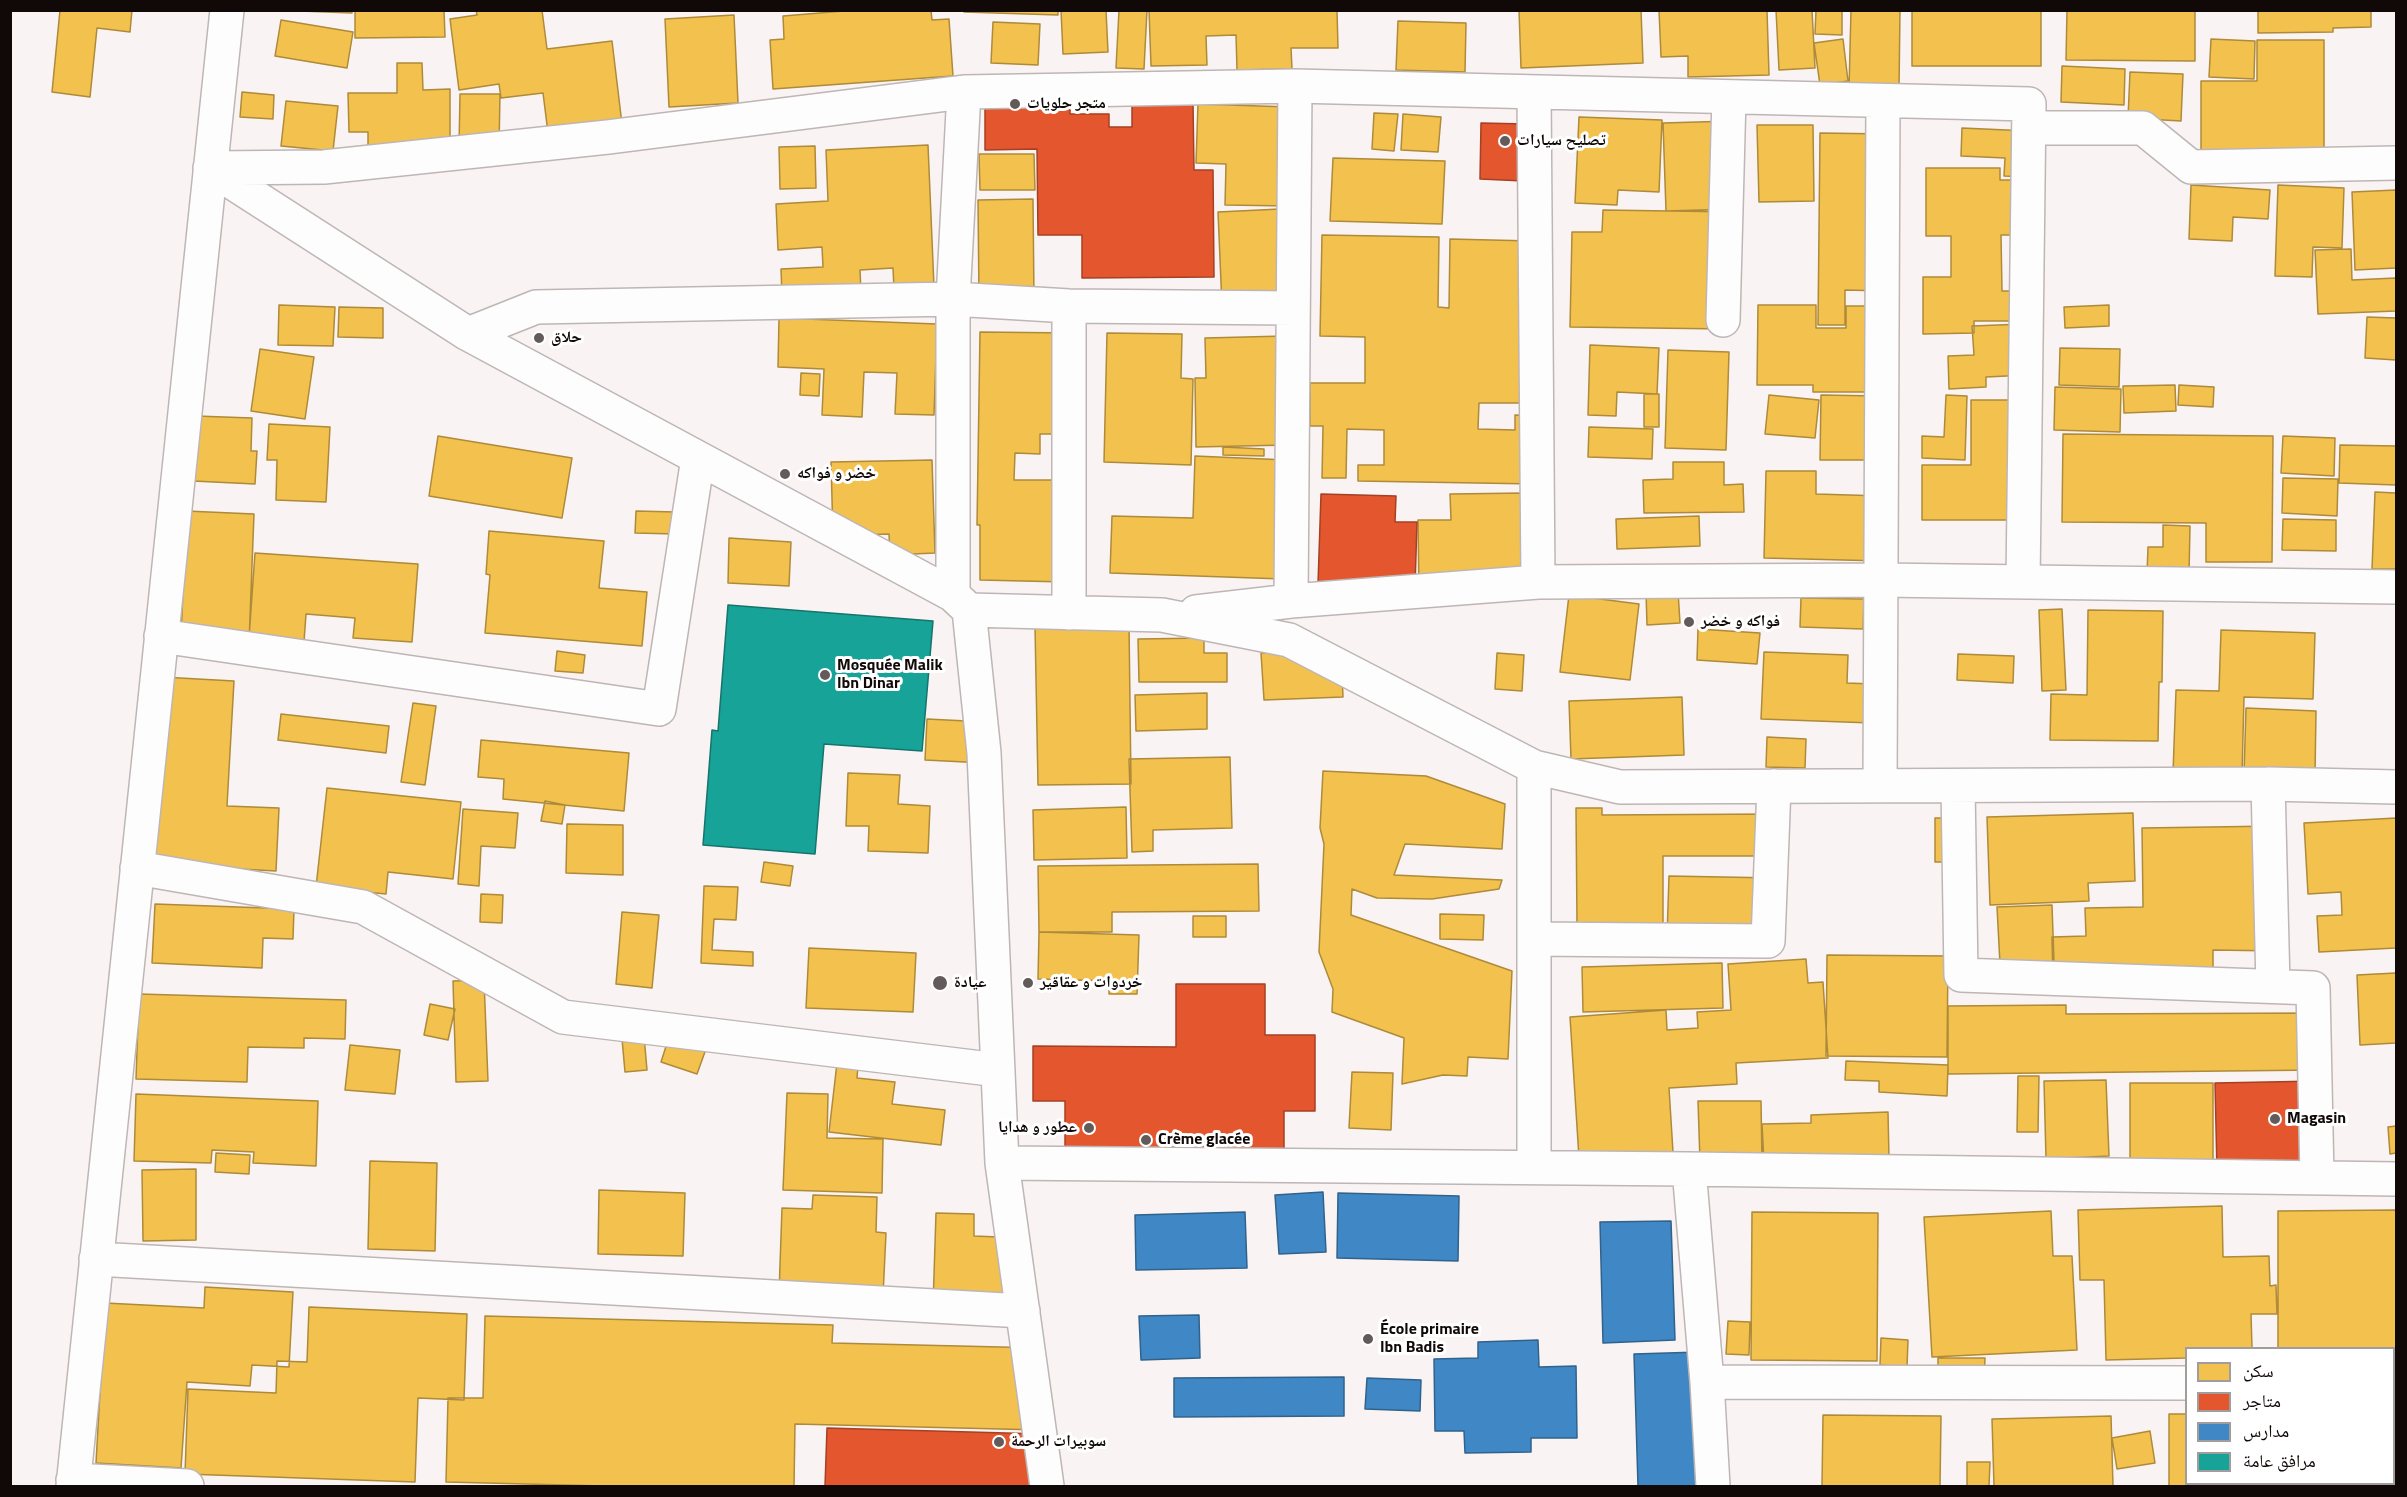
<!DOCTYPE html>
<meta charset="utf-8">
<style>
body{margin:0}
#map{position:relative;width:2407px;height:1497px;overflow:hidden;background:#f9f3f3;font-family:"Titillium Web","Noto Naskh Arabic",sans-serif}
canvas{display:block}
.frame{position:absolute;inset:0;border:12px solid #110908;pointer-events:none}
.legend{position:absolute;left:2185px;top:1347px;width:210px;height:138px;box-sizing:border-box;background:#fff;border:2px solid #a09d9c;margin:0;padding:8px 10px;list-style:none;font-size:18px;color:#110908}
.legend li{display:flex;align-items:center;gap:12px;height:30px}
.legend b{width:30px;border:2px solid #a09d9c}
</style>
<div id="map">
<canvas width="2407" height="1497"></canvas>
<div class="frame"></div>
<ul class="legend">
<li><b style="height:16px;background:#f2c14e"></b>سكن</li>
<li><b style="height:16px;background:#e4572e"></b>متاجر</li>
<li><b style="height:16px;background:#3f88c5"></b>مدارس</li>
<li><b style="height:16px;background:#17a398"></b>مرافق عامة</li>
</ul>
</div>
<script>
const c = document.querySelector('canvas').getContext('2d');
c.lineJoin = 'round';
function fill(path, color) {
  c.fillStyle = color;
  c.fill(path, 'evenodd');
}
function stroke(path, color, width, dash) {
  c.strokeStyle = color;
  c.lineWidth = width;
  c.lineCap = dash ? 'butt' : 'round';
  c.setLineDash(dash || []);
  c.stroke(path);
}
function write(font, color, halo, rows, align = 'center') {
  c.font = font + ' "Titillium Web","Noto Naskh Arabic",sans-serif';
  c.lineWidth = 6;
  c.setLineDash([]);
  c.textBaseline = 'middle';
  c.strokeStyle = halo;
  c.fillStyle = color;
  for (const [text, x, y, turn = 0] of rows) {
    c.save();
    c.translate(x, y);
    c.rotate((+turn || 0) * Math.PI / 180);
    c.textAlign = isNaN(turn) ? turn : align;
    if (halo) c.strokeText(text, 0, 0);
    c.fillText(text, 0, 0);
    c.restore();
  }
}
const homes = new Path2D(`
 M60 10H132L130 32 97 28 90 97 52 92Z
 M274 10H352V13Z
 M355 10H444L445 37 355 38Z
 M476 10H542L547 49 612 41 622 124 548 133 543 93 501 98 499 84 459 90 450 19 477 15Z
 M856 10H931L932 20 949 19 953 76 773 89 770 40 784 39 783 16Z
 M964 10H1058V15L964 12Z
 M1061 10H1106L1108 52 1063 54Z
 M1119 10H1147L1144 69 1116 68Z
 M1149 10H1337L1338 48H1291L1292 69 1237 70 1236 35 1206 36 1207 65 1151 66Z
 M1519 10H1641L1643 63 1521 68Z
 M1659 10H1767L1769 75 1688 77V56L1661 57Z
 M1776 10H1812L1815 68 1779 70Z
 M1816 10H1842V35L1815 34Z
 M1851 10H1900L1899 90 1849 89Z
 M1912 10H2041V66H1912Z
 M2067 10H2195V61L2066 60Z
 M2258 10H2371V27L2333 28V32L2258 33Z
 M734 15 738 103 669 107 665 19Z
 M281 20 353 32 347 68 275 56Z
 M1398 21 1466 23 1465 72 1396 70Z
 M993 22 1040 24 1038 65 991 63Z
 M1843 39 1848 81 1820 85 1814 43Z
 M2211 39 2255 41 2254 79 2209 77Z
 M2257 40H2324V151L2201 152V81H2257Z
 M397 63H422L423 90 450 89V154L368 156V132H349L348 93H397Z
 M2062 66 2125 69 2124 105 2061 102Z
 M2130 72 2183 74 2181 121 2128 118Z
 M242 92 274 95 273 119 240 117Z
 M460 94H500L499 148H459Z
 M286 101 338 106 333 151 281 146Z
 M1198 104 1290 107 1288 206 1225 205 1226 164 1196 163Z
 M1374 113 1398 114 1394 151 1372 149Z
 M1403 114 1441 117 1438 152 1401 150Z
 M1579 117 1662 120 1659 192 1618 190 1617 205 1575 203Z
 M1732 121 1735 209 1666 211 1663 123Z
 M1757 125H1813L1814 201 1759 202Z
 M1962 128 2029 131 2026 177 2004 176 2005 158 1961 156Z
 M1820 133 1887 134 1885 291 1845 290V325H1818Z
 M928 145 934 287 894 289 893 268 860 270 861 292 782 296 781 269 823 267 822 247 778 250 776 204 828 201 826 150Z
 M815 146 816 188 780 189 779 147Z
 M979 154H1034L1035 190H980Z
 M1333 158 1445 161 1442 224 1330 221Z
 M1926 168H2000V180H2030V235H2001L2002 291H2022V321H1974V333L1923 334V277H1951V236H1926Z
 M2191 185 2270 190 2268 219 2233 217 2232 241 2189 239Z
 M2278 185 2344 188 2342 248 2313 247 2312 277 2275 276Z
 M2396 190V268L2355 270 2352 192Z
 M1033 199 1034 298 979 299 978 200Z
 M1280 209 1284 303 1222 306 1218 212Z
 M1603 210 1737 212 1727 329 1570 327 1572 232H1602Z
 M1322 235 1439 237 1438 307 1449 308 1450 239 1532 241 1530 403H1479L1478 429 1515 430V415L1537 416 1536 484 1358 481V465H1384V430L1347 429 1346 478H1322L1323 426H1310V383H1365V337L1320 336Z
 M2351 249 2352 280 2396 278V311L2318 314 2315 250Z
 M279 305 335 307 333 346 278 345Z
 M1758 305H1816V328H1846V306H1882L1881 392H1813V385H1757Z
 M2109 305V326L2065 328 2064 307Z
 M339 307 383 308V338L338 337Z
 M2367 317 2396 318V360L2365 358Z
 M779 318 937 324 934 415 895 414 897 373 864 372 862 417 822 415 824 369 778 367Z
 M2025 324 2027 375 1986 377V387L1949 389 1948 356 1974 355 1972 326Z
 M980 332 1072 333 1070 434H1040V454L1015 453 1014 480H1067L1065 582 980 580V525H977Z
 M1107 333 1182 334 1181 378 1193 379 1191 465 1104 462Z
 M1285 336 1288 445 1196 447 1195 378H1206L1205 338Z
 M1590 345 1659 348 1657 394 1617 392 1616 416 1588 415Z
 M2060 348 2120 349 2119 387 2059 385Z
 M260 349 314 357 305 419 251 411Z
 M1668 350 1729 352 1726 450 1665 448Z
 M801 373 820 374 819 396 800 395Z
 M2175 385 2176 411 2124 413 2123 386Z
 M2179 385 2214 387 2213 407 2178 405Z
 M2055 387 2121 389 2120 432 2054 430Z
 M1644 394H1659V427H1644Z
 M1769 395 1819 400 1815 438 1765 434Z
 M1821 395 1879 396 1878 460H1820Z
 M1946 395 1967 396 1965 460 1922 458V436L1944 437Z
 M1971 400H2032V520H1922V465H1971Z
 M196 416 252 418 251 451H257L255 484 193 481Z
 M269 424 330 427 326 502 276 500 277 460H267Z
 M1589 427 1653 429 1652 459 1588 457Z
 M2063 434 2273 436 2272 562H2206V523L2062 522Z
 M438 436 572 458 562 518 429 496Z
 M2283 436 2335 438 2334 476 2281 473Z
 M2340 445 2396 446V485L2339 483Z
 M1223 447 1264 449V456L1223 455Z
 M1195 456 1287 460 1283 579 1110 573 1112 516 1193 518Z
 M932 460 935 553 890 555 889 534 833 536 831 462Z
 M1673 462H1724V485L1743 484 1744 512 1644 513 1643 480 1673 479Z
 M1766 471H1816V494L1883 496 1882 561 1764 558Z
 M2283 478 2338 479 2337 516 2282 513Z
 M2375 492 2396 493V569H2372Z
 M1526 493 1528 593 1419 595 1418 520H1451L1450 494Z
 M186 511 254 514 249 643 181 640Z
 M636 511 676 512 675 534 635 533Z
 M1699 516 1700 546 1617 549 1616 519Z
 M2283 519 2336 520V551L2282 550Z
 M2163 525 2190 526 2189 575 2147 573 2148 547H2163Z
 M489 531 604 541 599 588 647 592 642 646 485 633 490 575 486 574Z
 M729 538 791 542 789 586 728 583Z
 M255 553 418 564 412 642 353 638 355 618 306 614 304 642 249 638Z
 M1678 591 1680 623 1647 625 1646 592Z
 M1569 595 1639 604 1630 680 1560 672Z
 M1801 598 1864 599 1863 629 1800 627Z
 M2062 609 2066 690 2042 691 2039 610Z
 M2088 610 2163 611 2162 682H2159L2158 741 2050 740 2051 694 2087 695Z
 M1129 624 1131 784 1038 785 1035 626Z
 M1698 629 1760 633 1757 664 1697 660Z
 M2221 630 2315 633 2313 699 2244 697 2242 775 2173 773 2176 690 2219 691Z
 M1204 638V653H1227V682H1139L1138 639Z
 M1341 649 1343 697 1264 700 1261 653Z
 M557 651 585 655 583 673 555 671Z
 M1764 652 1848 655 1847 683 1873 684 1872 723 1761 719Z
 M1497 653 1524 655 1522 691 1495 689Z
 M1958 654 2014 656 2013 683 1957 680Z
 M162 677 234 681 227 806 279 808 276 871 151 864Z
 M1207 693V729L1136 731 1135 695Z
 M1682 697 1684 755 1571 759 1569 701Z
 M413 703 436 706 425 785 401 782Z
 M2246 708 2316 711 2315 775 2244 774Z
 M281 714 389 726 386 753 278 740Z
 M927 719 987 722 985 763 925 760Z
 M1767 737 1806 739 1805 768 1766 767Z
 M481 740 629 753 624 811 503 799 504 779 478 777Z
 M1230 757 1232 828 1153 830V851L1132 852 1129 759Z
 M1323 771 1426 776 1505 804 1502 849 1405 844 1394 875 1502 880 1499 889 1432 899 1377 898 1352 889 1351 915 1512 971 1508 1059 1468 1057 1467 1076 1443 1075 1402 1084 1404 1038 1332 1012 1333 989 1319 952 1324 844 1320 828Z
 M848 773 900 775 898 804 930 806 928 853 868 851 869 826H846Z
 M327 788 461 802 453 879 388 872 386 894 316 887Z
 M545 801 565 805 562 824 541 821Z
 M1126 807 1127 858 1034 860 1033 810Z
 M1576 808H1602V815L1775 814V856H1663V925H1577Z
 M463 809 518 813 515 848 481 846 479 886 458 884Z
 M2133 813 2135 881 2088 883 2089 901 1990 905 1987 817Z
 M1935 818H1959V862H1935Z
 M2396 818V948L2319 952 2317 916 2342 915 2341 892 2308 894 2304 823Z
 M567 824 623 825V875L566 873Z
 M2277 826 2278 951 2213 950V979L2053 981 2052 937 2086 936 2085 908 2143 907 2142 828Z
 M764 862 793 866 790 886 761 882Z
 M1258 864 1259 911 1112 912V932H1039L1038 866Z
 M1669 876 1776 878 1774 939 1667 937Z
 M704 886 738 887 736 920 714 919 712 950 753 952V966L701 963Z
 M481 894 503 895 502 923 480 922Z
 M155 904 294 909 293 939 263 938 262 968 152 963Z
 M2052 905 2054 962 2000 964 1997 907Z
 M622 912 659 915 652 988 616 984Z
 M1440 914 1484 915 1483 940 1440 939Z
 M1193 916H1226V937H1193Z
 M1039 932 1139 935 1137 994H1109V981L1038 979Z
 M809 948 916 953 913 1012 806 1008Z
 M1827 955 1948 956 1947 1057 1826 1056Z
 M1806 959 1808 983 1823 982 1828 1058 1736 1063 1737 1084 1669 1088 1673 1152 1579 1158 1570 1017 1666 1010 1667 1030 1698 1028 1697 1012 1731 1010 1728 964Z
 M1722 963 1723 1008 1583 1012 1582 967Z
 M2396 973V1043L2360 1045 2357 975Z
 M484 980 488 1081 456 1082 453 981Z
 M139 994 346 1000 345 1039 304 1038V1048L248 1047 247 1082 136 1079Z
 M430 1004 455 1009 448 1040 424 1035Z
 M2066 1005V1014L2319 1013V1070L1948 1074V1006Z
 M644 1036 647 1070 625 1072 622 1039Z
 M669 1037 706 1049 697 1074 661 1062Z
 M350 1045 400 1050 395 1094 345 1090Z
 M1846 1061 1948 1065 1947 1096 1879 1092V1081L1845 1080Z
 M837 1063 858 1066 857 1078 895 1082 892 1104 945 1110 941 1145 829 1132Z
 M1352 1072 1393 1073 1391 1130 1349 1128Z
 M2018 1076H2039L2038 1132H2017Z
 M2106 1080 2109 1156 2046 1159 2044 1081Z
 M2130 1083H2213V1160L2130 1159Z
 M787 1093 828 1094 827 1138 883 1139 882 1193 783 1190Z
 M136 1094 318 1101 316 1166 253 1163 254 1152 212 1150 211 1163 134 1161Z
 M1698 1101H1761L1762 1161 1700 1162Z
 M1888 1112 1889 1159 1764 1163 1762 1124 1811 1123V1115Z
 M2396 1126V1153L2390 1154 2388 1127Z
 M216 1153 250 1155 249 1174 215 1172Z
 M370 1161 437 1163 435 1251 368 1249Z
 M196 1169V1240L143 1241 142 1170Z
 M599 1190 685 1193 683 1256 598 1254Z
 M813 1195 877 1197 876 1232 886 1233 883 1296 779 1294 782 1208 812 1209Z
 M2222 1206 2223 1257 2269 1256 2270 1286 2276 1285 2277 1314H2251L2252 1348H2186V1358L2106 1360 2104 1280H2080L2078 1210Z
 M2396 1210V1368H2394V1348H2278V1211Z
 M2051 1211 2053 1256H2072L2077 1350 1932 1357 1924 1217Z
 M1752 1212 1878 1213 1877 1361 1751 1360Z
 M936 1213 974 1214V1236L1023 1238 1020 1309 933 1306Z
 M205 1287 293 1292 289 1367 252 1365 250 1386 187 1382 181 1468 96 1463 105 1303 204 1308Z
 M309 1307 467 1314 464 1400 418 1398 415 1482 185 1474 188 1389 276 1393 277 1361 307 1362Z
 M485 1316 833 1325 832 1343 1043 1348 1041 1430 795 1424 794 1486H605L446 1482 448 1398H483Z
 M1728 1321 1750 1322 1749 1355 1726 1354Z
 M1881 1338 1908 1340 1907 1367 1880 1365Z
 M1938 1358H1985L1984 1386 1938 1385Z
 M2169 1414H2186V1484H2260V1486H2169Z
 M2394 1414H2396V1486H2294V1484H2394Z
 M1823 1415 1941 1416 1940 1486H1822Z
 M2111 1416 2113 1486H1994L1992 1419Z
 M2150 1431 2155 1463 2117 1469 2112 1438Z
 M1967 1462H1990L1989 1486H1967Z
 M2262 1484H2290V1486H2262Z`);
fill(homes, '#f2c14e');
stroke(homes, '#ae8a39', 1.5);
const shops = new Path2D(`
 M1070 103V114H1109V127H1132V104L1193 103 1194 170H1213L1214 277 1082 278V235H1038L1037 149 985 150V104Z
 M1481 123 1526 124 1524 181 1480 179Z
 M1321 494 1396 496 1395 522H1417L1415 587 1318 584Z
 M1176 984H1265V1035H1315V1111H1284V1151L1065 1168V1101H1033V1046L1176 1047Z
 M2319 1081 2321 1168 2217 1171 2215 1083Z
 M827 1428 1042 1434 1041 1486H825Z`);
fill(shops, '#e4572e');
stroke(shops, '#a54023', 1.5);
const schools = new Path2D(`
 M1323 1192 1326 1252 1279 1254 1275 1195Z
 M1338 1193 1459 1196 1458 1261 1337 1258Z
 M1245 1212 1247 1268 1136 1270 1135 1215Z
 M1671 1221 1675 1340 1603 1343 1600 1222Z
 M1199 1315 1200 1358 1141 1360 1139 1316Z
 M1538 1340 1539 1367 1576 1366 1577 1438H1531V1452L1465 1453 1464 1431H1435L1434 1359 1478 1358V1342Z
 M1700 1352 1703 1486H1638L1634 1354Z
 M1344 1377V1416L1174 1417V1378Z
 M1367 1378 1421 1380 1420 1411 1365 1409Z`);
fill(schools, '#3f88c5');
stroke(schools, '#31628c', 1.5);
const public = new Path2D(`
 M728 605 933 621 922 751 824 744 815 854 703 845 712 730 718 731Z`);
fill(public, '#17a398');
stroke(public, '#15756d', 1.5);
const minor = new Path2D(`
 M1534 92 1538 582
 M2029 128H2143L2191 167 2396 163
 M210 168 468 334 953 595 969 610 1162 615 1289 640 1534 767 1620 787 2268 784 2396 787
 M210 168 324 167 608 137 964 92 1295 86 2029 104 2023 582
 M1069 306V613
 M1723 320 1729 97
 M468 334 536 307 953 299 1069 306 1293 308
 M953 595V299L964 92
 M1291 601 1295 86
 M969 610 984 753 1002 1163 1047 1486
 M1196 612 1291 601 1538 582 1881 580 2396 587
 M161 636 659 709 698 458
 M1534 767V1167
 M2268 784 2273 986
 M1880 786 1883 101
 M1958 786 1961 975 2313 988 2317 1178
 M137 868 363 907 563 1017 998 1070
 M1534 939 1768 941 1774 786
 M1002 1163 1689 1169 2396 1179
 M1689 1169 1707 1382 1713 1486
 M96 1259 1023 1311
 M1707 1382 2186 1383
 M2394 1384H2396
 M73 1480 187 1486
 M73 1486 227 10`);
stroke(minor, '#beb6b5', 36);
stroke(minor, '#fefdfd', 33);
for (const [x, y, r, color] of [
 [1015,104,6,"#625b5a"],
 [1505,141,6,"#625b5a"],
 [539,338,6,"#625b5a"],
 [785,474,6,"#625b5a"],
 [1689,622,6,"#625b5a"],
 [825,675,6,"#625b5a"],
 [940,983,8,"#625b5a"],
 [1028,983,6,"#625b5a"],
 [2275,1119,6,"#625b5a"],
 [1089,1128,6,"#625b5a"],
 [1146,1140,6,"#625b5a"],
 [1368,1339,6,"#625b5a"],
 [999,1442,6,"#625b5a"]
]) {
  const dot = new Path2D();
  dot.arc(x, y, r, 0, 2 * Math.PI);
  c.fillStyle = color;
  c.fill(dot);
  stroke(dot, '#fff', 2);
}
write('bold 16px', '#110908', '#fff', [
 ["متجر حلويات",1027,104],
 ["تصليح سيارات",1517,141],
 ["حلاق",551,338],
 ["خضر و فواكه",797,474],
 ["فواكه و خضر",1701,622],
 ["Mosquée Malik",837,666],
 ["Ibn Dinar",837,684],
 ["عيادة",954,983],
 ["خردوات و عقاقير",1040,983],
 ["Magasin",2287,1119],
 ["عطور و هدايا",1077,1128,"right"],
 ["Crème glacée",1158,1140],
 ["École primaire",1380,1330],
 ["Ibn Badis",1380,1348],
 ["سوبيرات الرحمة",1011,1442]
], 'left');
</script>
